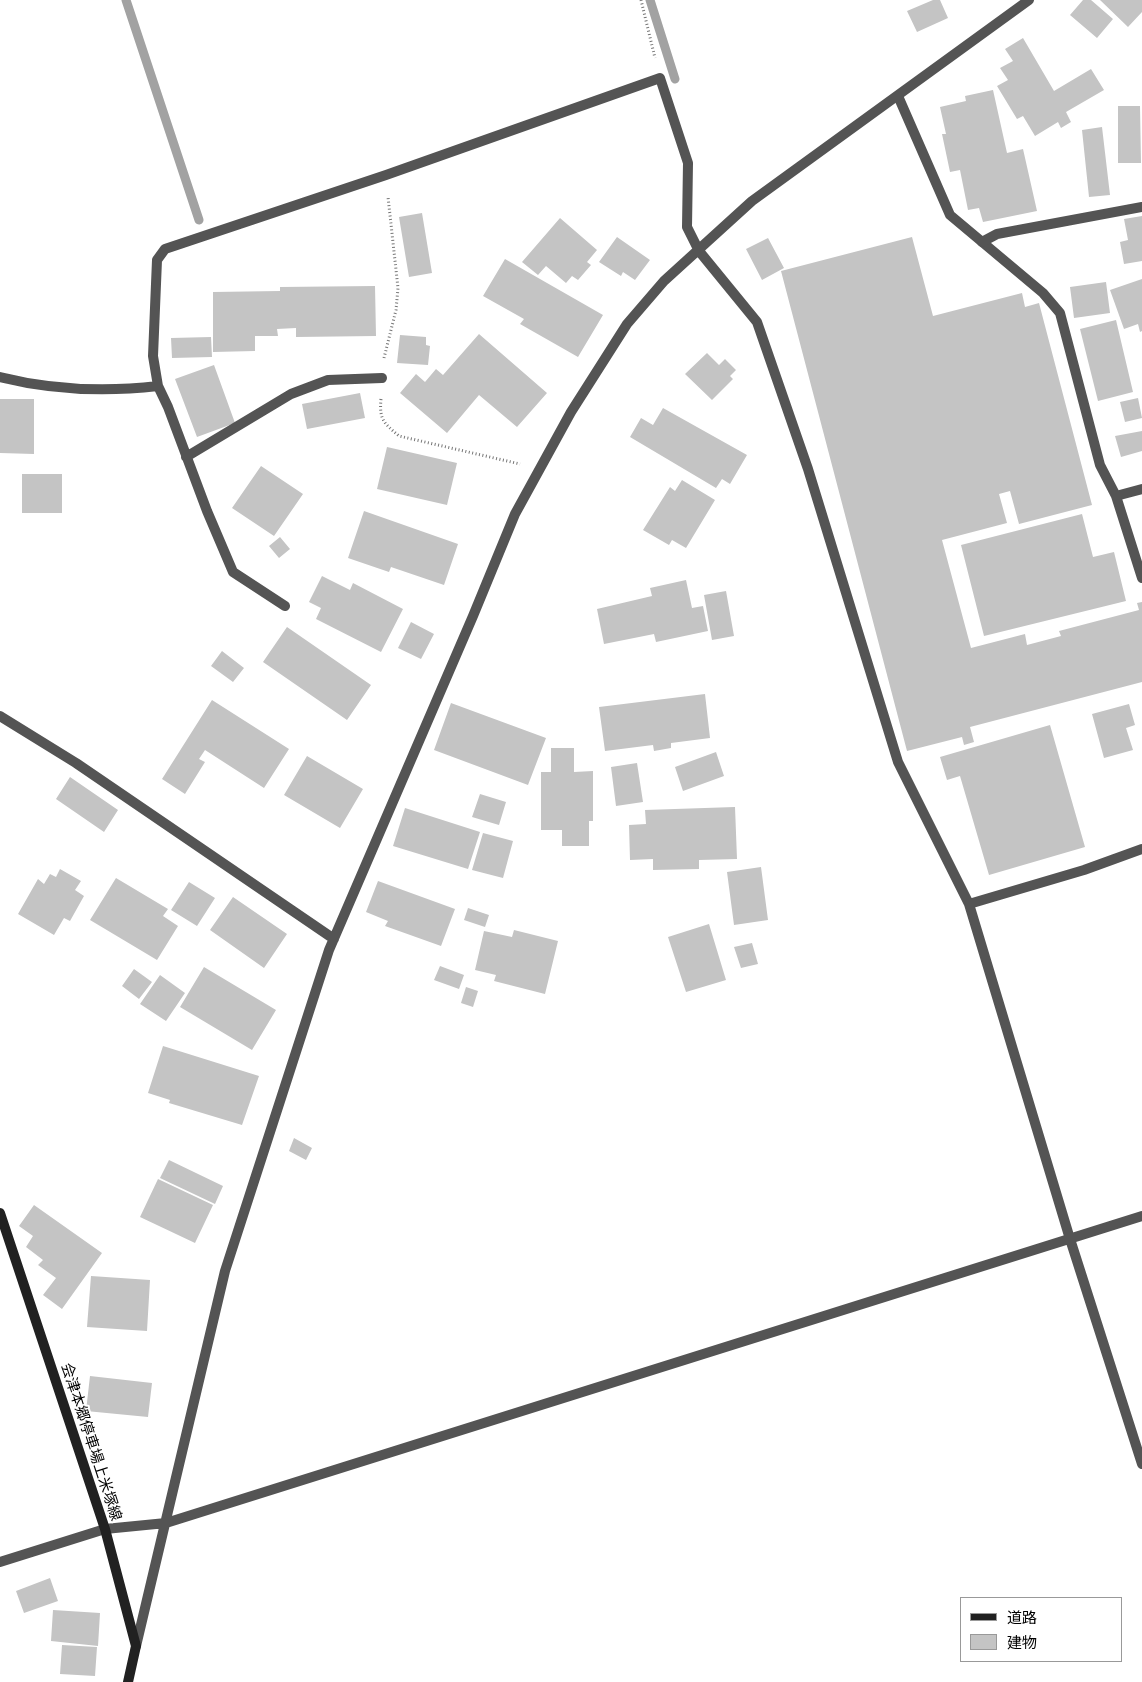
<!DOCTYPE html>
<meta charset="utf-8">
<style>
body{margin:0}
#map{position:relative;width:1142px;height:1682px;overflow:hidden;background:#fff;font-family:Mulish,"Noto Sans JP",sans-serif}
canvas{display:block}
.legend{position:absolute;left:960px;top:1597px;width:162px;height:65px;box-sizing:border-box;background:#fff;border:1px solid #999;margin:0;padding:6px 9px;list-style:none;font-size:15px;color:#000}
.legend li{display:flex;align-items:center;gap:10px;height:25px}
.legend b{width:25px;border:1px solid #999}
</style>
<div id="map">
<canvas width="1142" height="1682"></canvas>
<ul class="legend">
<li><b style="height:6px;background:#212121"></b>道路</li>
<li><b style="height:14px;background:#c4c4c4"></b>建物</li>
</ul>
</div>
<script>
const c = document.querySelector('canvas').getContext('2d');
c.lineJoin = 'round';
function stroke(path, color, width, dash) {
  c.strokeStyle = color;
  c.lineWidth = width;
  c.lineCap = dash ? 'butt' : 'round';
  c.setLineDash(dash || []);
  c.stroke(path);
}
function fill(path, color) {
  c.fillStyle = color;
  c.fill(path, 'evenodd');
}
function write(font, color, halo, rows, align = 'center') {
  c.font = font + ' Mulish,"Noto Sans JP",sans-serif';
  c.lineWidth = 4;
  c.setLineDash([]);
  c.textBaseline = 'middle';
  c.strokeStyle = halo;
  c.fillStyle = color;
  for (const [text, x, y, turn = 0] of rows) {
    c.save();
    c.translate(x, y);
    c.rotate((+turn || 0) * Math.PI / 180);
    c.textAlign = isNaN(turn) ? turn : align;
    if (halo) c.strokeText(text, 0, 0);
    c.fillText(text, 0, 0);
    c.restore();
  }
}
stroke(new Path2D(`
 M126 0 199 220
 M650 0 675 79`), '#a2a2a2', 9);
fill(new Path2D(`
 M933 0H940L948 18 917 32 907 11Z
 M1083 0H1091L1113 19 1097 38 1070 15Z
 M1100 0H1142V12L1128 27Z
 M1023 38 1054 91 1091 69 1104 90 1066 112 1071 122 1061 128 1058 122 1035 136 1023 116 1017 119 997 86 1008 80 1000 68 1013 61 1005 49Z
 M993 90 1007 153 1023 149 1037 211 983 222 979 208 968 210 960 170 950 172 942 134H946L940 107 966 101 965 96Z
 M1118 106H1140L1141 163H1118Z
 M1102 127 1110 195 1089 197 1082 130Z
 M422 213 432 273 409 277 399 217Z
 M1142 216V261L1124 264 1120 242 1128 240 1124 219Z
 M560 218 597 250 587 262 591 265 578 280 572 276 566 283 546 266 538 275 522 262Z
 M617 237 650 260 635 280 623 272 621 276 599 262Z
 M912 237 933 316 1022 293 1025 307 1039 303 1092 505 1019 524 1010 491 999 494 1007 523 942 540 971 648 1025 634 1027 645 1061 636 1059 631 1139 610 1137 603 1142 602V682L970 727 974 742 964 745 962 737 907 751 781 271Z
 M768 238 784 268 762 280 746 249Z
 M505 259 603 315 578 357 520 324 524 319 483 296Z
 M1142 279V331L1140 332 1138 324 1124 329 1110 290Z
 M1106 282 1110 313 1074 318 1070 287Z
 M375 286 376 336 296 337V328L277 329 278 336H255V351L213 352V292L280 291V287Z
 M1116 320 1133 392 1098 401 1080 329Z
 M479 334 547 393 517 427 479 395 447 433 400 393 416 374 425 382 436 369 443 375Z
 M400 335 426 337V345L430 346 428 365 397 363Z
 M211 337 212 357 172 358 171 338Z
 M707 353 719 365 725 359 736 370 730 376 733 379 712 400 685 374Z
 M214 365 235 423 197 437 175 379Z
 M360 393 365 418 307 429 302 404Z
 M1138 398 1142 418 1125 422 1120 402Z
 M0 399H34V454L0 453Z
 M663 408 747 455 730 484 722 479 716 488 630 437 641 418 653 425Z
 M1142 431V451L1121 457 1115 436Z
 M387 447 457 463 447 505 377 489Z
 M261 466 303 494 274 536 232 508Z
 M22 474H62V513H22Z
 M682 480 715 500 686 548 672 540 669 545 643 530 670 487 675 491Z
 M364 511 458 544 444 585 391 567 389 572 348 558Z
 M1082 514 1093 557 1114 552 1126 601 984 636 961 545Z
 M280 537 290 549 279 558 269 546Z
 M322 576 350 590 353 583 403 609 381 652 316 619 321 608 309 602Z
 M686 580 692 608 703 606 708 631 656 642 654 634 604 644 597 609 652 596 650 588Z
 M726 591 734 636 712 640 704 595Z
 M411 622 434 634 421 659 398 648Z
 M287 627 371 685 347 720 263 662Z
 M222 651 244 668 233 682 211 666Z
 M705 694 710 738 671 743V748L654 751 653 745 605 751 599 707Z
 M212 700 289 749 264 788 205 750 199 759 205 762 185 794 162 779Z
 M451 703 546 738 528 785 434 750Z
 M1129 704 1135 725 1126 728 1133 750 1104 758 1092 714Z
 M1050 725 1085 847 989 875 960 776 947 780 940 757Z
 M551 748H574V772L593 771V821H589V846H562V830H541V772H551Z
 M716 752 724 776 683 791 675 767Z
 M307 756 363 789 340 828 284 795Z
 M637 763 643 802 616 806 611 767Z
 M70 777 118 810 104 832 56 799Z
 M480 794 506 802 499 825 472 817Z
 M735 807 737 859 699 860V869L653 870V859L630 860 629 825 646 824 645 810Z
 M405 808 480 832 468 869 393 846Z
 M483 833 513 841 503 878 472 870Z
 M761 867 768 920 734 925 727 872Z
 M60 869 81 881 75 890 84 896 70 921 64 918 54 935 18 914 38 879 44 884 50 874 56 877Z
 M116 878 168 909 163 916 178 926 157 960 90 920Z
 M378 881 455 909 441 946 385 926 388 921 366 912Z
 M189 882 215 898 197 926 171 910Z
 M233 897 287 934 264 968 210 930Z
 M468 908 489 915 485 927 464 920Z
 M709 924 726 980 686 992 668 937Z
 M514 930 558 941 545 994 494 981 496 975 475 970 484 931 512 937Z
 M752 943 758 964 741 968 734 947Z
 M440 966 464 975 459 989 434 980Z
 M204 967 276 1010 252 1050 180 1007Z
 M134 969 152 982 139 999 122 986Z
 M160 975 185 993 166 1021 140 1004Z
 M466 987 478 991 473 1007 461 1003Z
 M163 1046 259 1076 242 1125 169 1103 170 1100 148 1093Z
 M294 1138 312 1148 306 1160 289 1151Z
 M169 1160 223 1186 215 1204 160 1178Z
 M158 1179 213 1205 195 1243 140 1217Z
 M34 1205 102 1253 62 1309 43 1295 56 1278 38 1265 43 1260 26 1247 33 1236 19 1226Z
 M91 1276 150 1280 147 1331 87 1327Z
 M90 1376 152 1383 148 1417 86 1411Z
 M50 1578 58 1601 24 1613 16 1591Z
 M53 1610 100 1613 98 1646 51 1641Z
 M62 1645 97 1647 95 1676 60 1674Z`), '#c4c4c4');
stroke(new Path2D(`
 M641 0 655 58
 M384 358 396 310 398 288 388 197
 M381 399C379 420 384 423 399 436L520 464`), '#767676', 3, [1, 2.5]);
stroke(new Path2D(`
 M898 96 950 215 1043 293 1060 313 1100 465 1116 496 1142 578
 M1116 496 1142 489`), '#545454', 10);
stroke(new Path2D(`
 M982 242 997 234 1142 207
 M0 377C52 390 105 392 158 386
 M186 457 291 394 328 380 382 378
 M285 606 233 572 207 511 168 407 158 386 153 356 157 260 165 249 386 175 660 78 688 163 687 227 699 251 757 322 808 469 898 762 969 904 1070 1239 1142 1464
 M0 716 76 763 334 939
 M969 904 1084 870 1142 849
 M0 1562 105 1529 166 1523 1142 1216
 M136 1646 225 1271 329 950 473 616 515 514 571 412 627 324 664 281 752 201 1029 0`), '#545454', 10);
stroke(new Path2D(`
 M0 1213 105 1529 136 1646 128 1682`), '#212121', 10);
write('15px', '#000', '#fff', [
 ["会津本郷停車場上米塚線",91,1442,72]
]);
</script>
